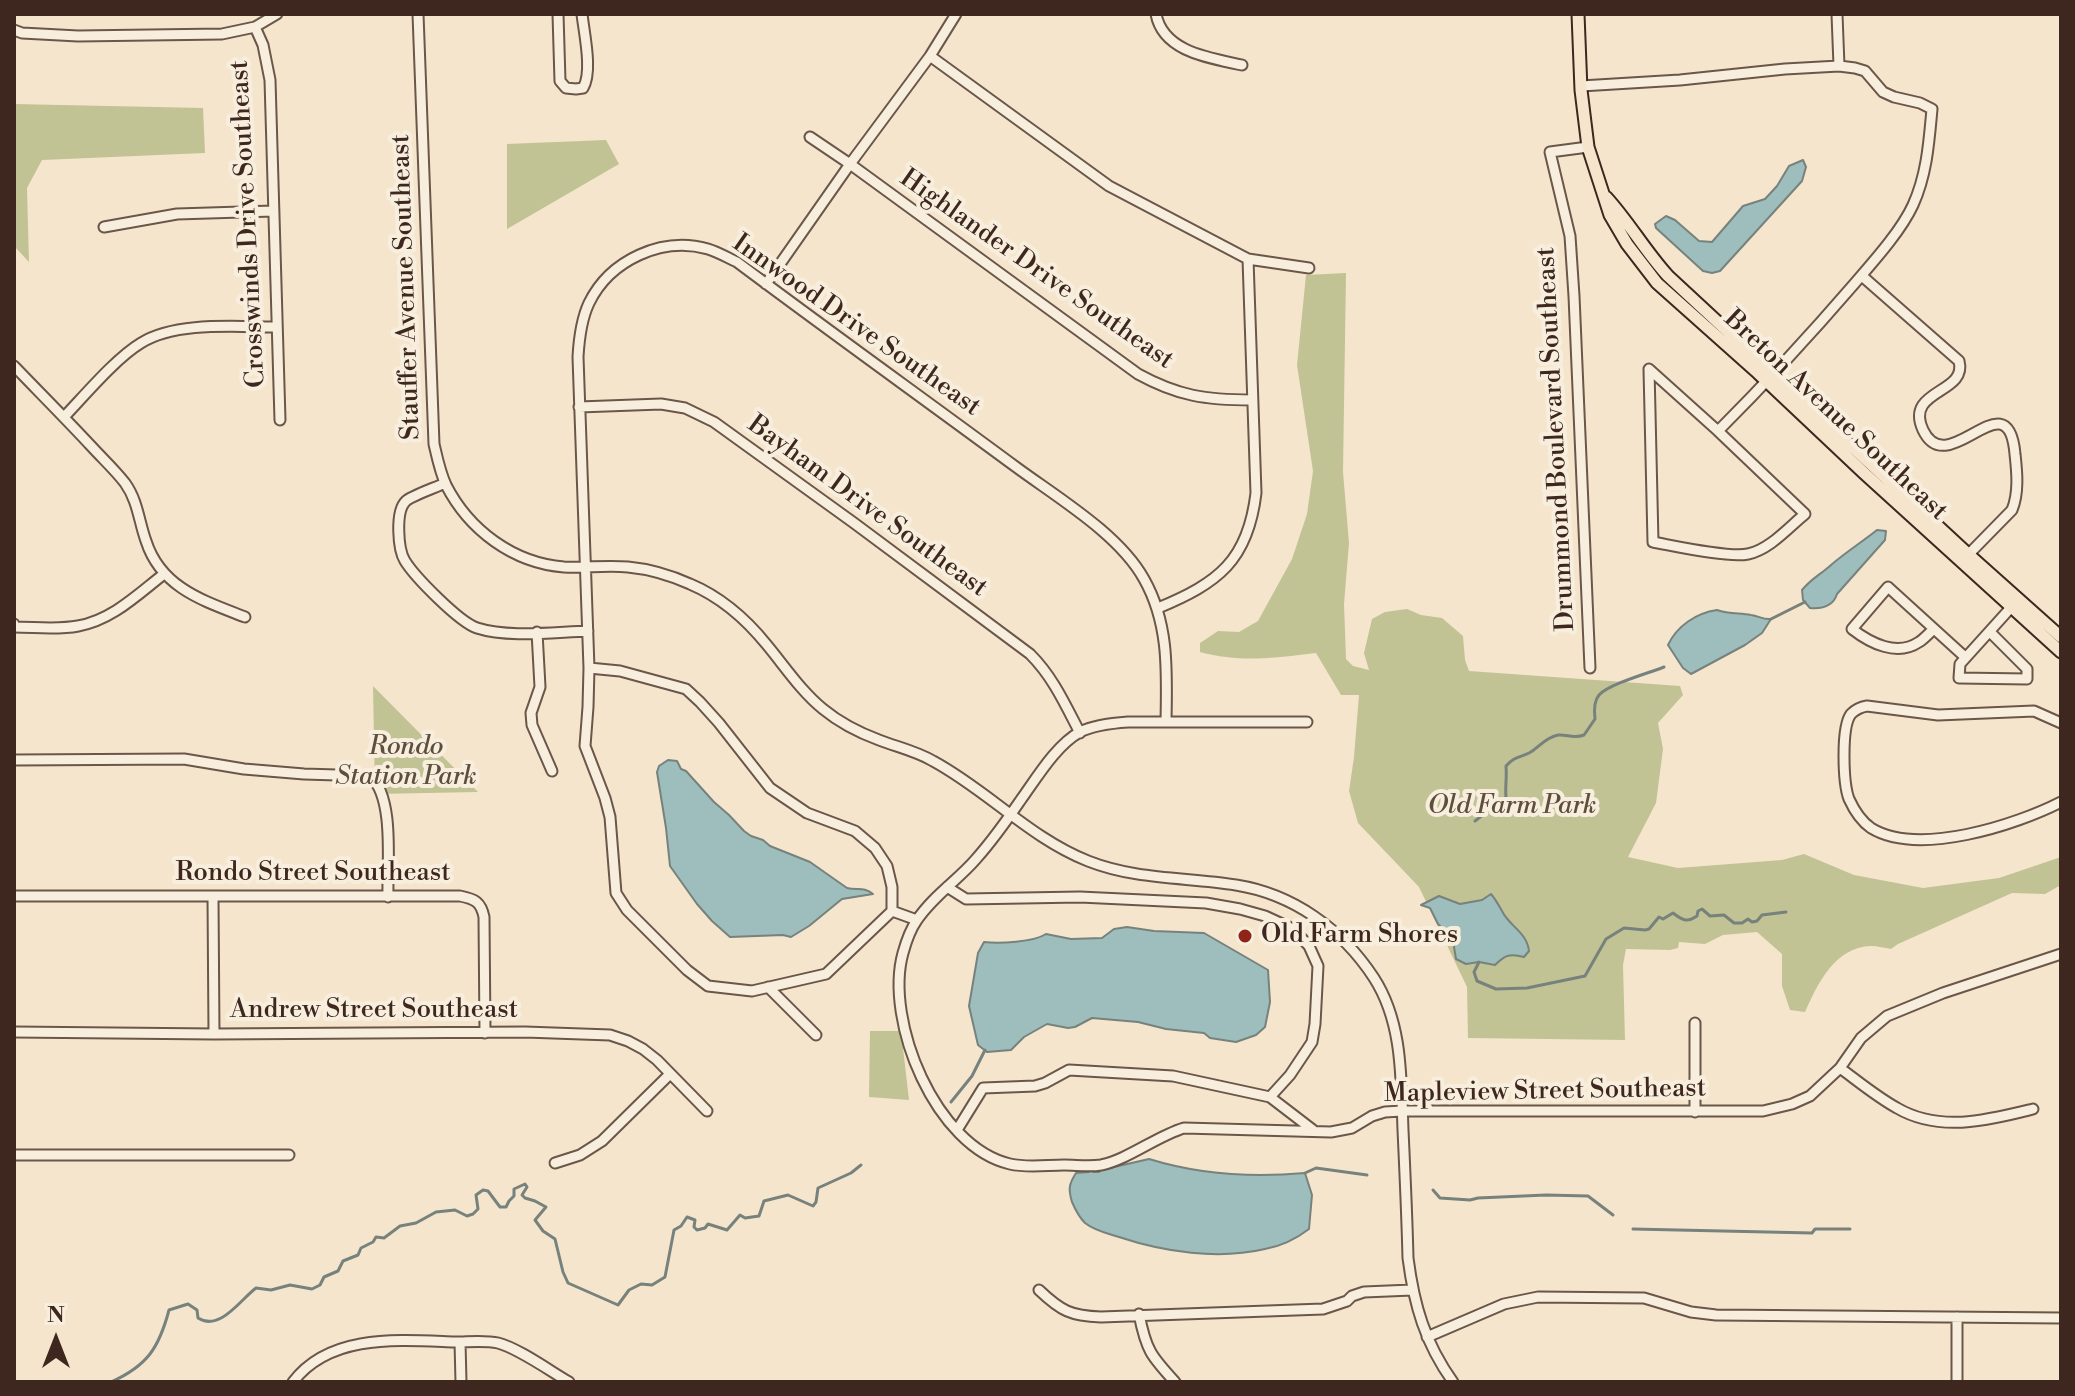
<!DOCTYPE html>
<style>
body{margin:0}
#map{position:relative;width:2075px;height:1396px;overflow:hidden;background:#f5e5cd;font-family:"Libre Bodoni",serif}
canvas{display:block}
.frame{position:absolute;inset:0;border:16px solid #3d271e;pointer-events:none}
.north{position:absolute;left:16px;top:1300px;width:80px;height:80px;-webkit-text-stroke:6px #f8eede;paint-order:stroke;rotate:0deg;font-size:22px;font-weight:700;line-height:32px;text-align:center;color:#3d271e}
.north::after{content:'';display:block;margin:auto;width:28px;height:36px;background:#3d271e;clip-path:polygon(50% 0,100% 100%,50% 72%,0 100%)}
</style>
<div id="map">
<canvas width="2075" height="1396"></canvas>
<div class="frame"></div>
<div class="north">N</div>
</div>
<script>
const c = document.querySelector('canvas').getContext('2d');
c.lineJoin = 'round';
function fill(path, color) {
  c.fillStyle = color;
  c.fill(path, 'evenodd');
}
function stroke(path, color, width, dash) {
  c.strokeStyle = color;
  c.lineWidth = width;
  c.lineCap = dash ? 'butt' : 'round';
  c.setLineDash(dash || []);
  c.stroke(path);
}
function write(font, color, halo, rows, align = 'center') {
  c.font = font + ' "Libre Bodoni",serif';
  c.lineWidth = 8;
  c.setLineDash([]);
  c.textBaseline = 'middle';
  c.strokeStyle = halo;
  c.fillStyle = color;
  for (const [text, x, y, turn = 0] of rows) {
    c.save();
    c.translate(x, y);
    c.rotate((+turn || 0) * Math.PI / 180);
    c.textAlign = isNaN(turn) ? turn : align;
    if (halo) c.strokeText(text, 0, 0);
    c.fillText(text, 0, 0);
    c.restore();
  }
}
fill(new Path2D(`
 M14 104 203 108 205 153 42 160 27 188 29 262 14 246Z
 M606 140 619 164 507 229V144Z
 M1346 273 1343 472 1349 543 1344 604 1346 659 1353 666 1369 670 1364 653 1372 619 1385 612 1407 609 1421 615 1442 618 1463 636 1465 660 1469 671 1680 686 1683 695 1658 723 1663 749 1656 803 1628 857 1678 868 1782 860 1804 854 1854 875 1923 888 1999 878 2061 857V885L2045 894 2012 893 1898 944 1891 949C1885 948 1877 946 1871 946 1835 947 1818 983 1805 1012L1790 1010 1782 986V954L1757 932 1723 935 1705 944 1679 942 1678 948 1670 950 1626 949 1623 965 1625 1040 1468 1038 1467 987 1419 887 1358 823 1349 791 1354 757 1359 695H1341L1316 653C1275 658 1241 663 1200 652V643L1218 631 1239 632 1258 621 1292 559 1307 514 1313 471 1297 365 1306 275Z
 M373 686 478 792 375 794Z
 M870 1031H901L909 1100 869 1097Z`), '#c1c394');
const water = new Path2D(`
 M1803 160 1806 167 1802 181 1720 271 1712 273 1703 271 1656 228 1655 224 1666 216 1675 220 1699 241 1712 242 1743 206 1765 199 1777 186 1789 166Z
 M1877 530 1886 531 1885 540 1837 594C1833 607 1822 609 1810 608L1803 600 1802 590C1812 578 1820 575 1831 565 1846 552 1862 542 1877 530Z
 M1717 610C1729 614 1739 613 1751 615 1759 616 1763 620 1771 619L1762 633 1745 645 1691 674 1683 668 1668 645C1677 626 1696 613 1717 610Z
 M668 760 677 761 681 769 686 771 714 802 729 815 744 831 751 836 763 840 770 846 810 862 847 888C857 891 864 886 873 894L842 899 809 926 791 937 783 935 730 937 712 921 697 904 670 866 666 828 657 772 659 766Z
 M1491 894C1496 900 1498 904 1502 911 1509 926 1527 932 1529 951L1524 957C1510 953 1505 955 1495 965L1479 962 1466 964 1456 959 1454 947 1456 942 1438 924 1430 908 1421 905 1439 896 1460 904 1482 900Z
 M1127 927 1154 931 1204 933 1268 970 1270 1002 1265 1027 1256 1035 1236 1042 1210 1038 1204 1033 1166 1029 1138 1022 1092 1018 1075 1027 1068 1028 1047 1024 1024 1037 1011 1050 987 1052 978 1045 969 1006 978 953 984 942C999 944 1034 942 1046 934L1071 939 1102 938 1114 929Z
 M1149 1159C1201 1175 1251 1178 1305 1173L1312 1195 1309 1229C1296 1239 1282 1246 1265 1249 1218 1260 1164 1252 1119 1237 1107 1233 1095 1231 1085 1223 1079 1217 1075 1209 1072 1202 1068 1189 1069 1184 1076 1173L1089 1172 1091 1170 1093 1172H1099L1101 1170Z`);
fill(water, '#9dbebc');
stroke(water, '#77827d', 2);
stroke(new Path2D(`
 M1771 619 1805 602
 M1475 821 1506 797C1505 787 1507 777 1506 766 1515 756 1519 758 1529 753 1538 748 1546 737 1558 735 1567 734 1573 739 1584 735L1595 719C1594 711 1594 701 1599 695 1609 684 1649 673 1664 667
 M1479 962 1474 972 1477 981 1496 989 1527 988 1585 976 1606 939 1624 928 1645 930 1649 929 1659 917 1663 919 1673 913C1682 920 1687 923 1697 916L1698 911 1702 909 1710 916 1724 915 1734 923H1742L1748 919 1752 922 1757 921 1762 915 1786 912
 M951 1102 972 1076 985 1050
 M1305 1173 1316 1168 1367 1175
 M1433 1190 1440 1198 1470 1200 1478 1198 1546 1195 1588 1196 1613 1215
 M1633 1229 1812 1233 1815 1229H1850
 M111 1382C147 1366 159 1348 169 1310L188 1304 197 1310 198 1318C220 1332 241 1299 256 1288L271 1290 290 1285 312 1289 320 1285 324 1277 338 1271 343 1261 358 1255 361 1248 373 1242 376 1237 384 1238 400 1226 416 1223 436 1212 455 1210 467 1216 473 1214 478 1209 476 1195 483 1190 488 1191 500 1207H506L509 1201 514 1196V1189L525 1184 527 1187 522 1195 525 1198 535 1201 546 1207 535 1220 543 1231 555 1239 563 1272 568 1283 618 1305 629 1290 641 1284 652 1285 665 1277 674 1230 681 1226 687 1217 695 1220 694 1227 697 1230 705 1228 708 1224 727 1230 740 1215 745 1218 759 1216 764 1201 788 1195 813 1206 816 1202 818 1188 851 1173 861 1165`), '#77827d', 3);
const minor = new Path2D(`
 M418 14 434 444C437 457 440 472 446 485 469 530 513 563 564 567 585 568 607 565 628 567 649 569 670 575 690 584 721 597 746 619 767 645 786 668 801 691 823 709 840 723 860 733 879 740 897 747 916 751 933 761 987 790 1030 838 1088 861 1136 880 1186 877 1236 885 1293 894 1342 929 1374 978 1403 1023 1401 1079 1403 1130 1405 1173 1407 1216 1408 1258 1414 1305 1425 1343 1453 1382
 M558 14 560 81 566 88 576 89 583 88C593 72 584 33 582 14
 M1156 14C1163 52 1210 58 1242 65
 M1837 14 1839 66
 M255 27 263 45 270 80 280 420
 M14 30 22 33 78 36 222 34 255 27 277 14
 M930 56 1109 186 1248 259 1309 268
 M1581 86 1680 80 1785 69 1839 66 1855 68 1865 71 1883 92 1894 97 1920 103 1932 109C1929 142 1927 174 1913 205 1901 231 1874 261 1855 283 1811 334 1766 383 1718 431
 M810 137 850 164 1138 374C1178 396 1206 400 1252 400
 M1588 147 1550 152 1570 236 1574 296 1590 668
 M104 227 177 214 273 211
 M1862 276 1959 361C1968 394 1904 389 1923 430 1948 483 2008 375 2015 454 2017 472 2019 493 2012 510L1964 559
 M766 284 850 164 930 56 956 14
 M14 366C40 393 66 419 92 447 103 459 115 470 125 483 138 501 139 522 146 541 161 588 204 601 245 617
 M1649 369 1718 431 1805 514C1788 528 1769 550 1748 554 1728 558 1675 546 1653 542Z
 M579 407 661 404 685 408 714 422 854 523 1030 654C1053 677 1065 704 1080 733
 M64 417C85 395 116 358 141 343 176 321 237 327 277 327
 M445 483C437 487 411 496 406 501 395 511 398 550 405 561 415 577 459 622 477 628 508 638 554 632 588 631
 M1158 608C1218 583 1248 561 1256 493L1248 259
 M14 624V627C35 627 57 630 78 626 112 620 137 595 164 574
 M1934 629C1929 633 1924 639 1919 642 1897 657 1870 643 1852 629L1888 587 1965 657
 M537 632 540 687 531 713 532 725 552 771
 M1990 632 2027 669V679L1959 678 1960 664 2016 602
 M589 668 620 671 686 689 700 702 719 723 770 788 807 813 855 831 875 848 887 866 892 887V911
 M1307 722H1128C1113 723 1094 725 1080 732 1056 745 1036 779 1020 801 1007 820 992 841 976 859 958 880 933 896 917 920 910 930 906 942 903 953 884 1021 936 1147 1010 1164 1027 1168 1047 1165 1064 1165 1076 1165 1089 1167 1101 1165 1127 1160 1157 1136 1184 1128L1331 1132 1352 1128 1372 1116 1385 1112 1402 1111H1763L1792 1104 1810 1096 1840 1068 1861 1038 1887 1016 1943 993 2061 954
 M2061 723 2034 711 1938 715 1867 706C1861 707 1856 709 1851 714 1841 727 1843 783 1849 799 1854 810 1861 821 1871 828 1918 857 2016 825 2061 802
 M14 760 184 759 244 769 304 774 370 776C395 797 387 865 388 897
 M947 887 966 899 1080 897 1206 903 1240 909 1265 916 1293 929 1309 946 1318 966 1315 1024 1312 1042 1290 1075 1270 1097
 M14 896H460C475 899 481 902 484 917L485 1033
 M213 897 214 1034
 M892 911 826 974 752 991 708 986 687 970 627 910 616 893 610 817 605 798 585 746 588 707 589 668 578 357C579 339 581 320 589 303 610 260 662 236 708 249 718 252 728 258 737 262 829 331 924 399 1016 467 1058 498 1119 534 1144 579 1169 623 1167 671 1166 721
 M892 911 917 920
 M768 987 816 1035
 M1695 1023V1112
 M14 1032 214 1034 525 1032 610 1035 628 1041 643 1049 657 1060 707 1111
 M1840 1068C1859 1082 1877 1097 1897 1108 1940 1133 1988 1120 2033 1109
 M957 1130 983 1088 1035 1086 1045 1083 1069 1070 1173 1076 1270 1097 1313 1130
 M14 1155H289
 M555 1163 580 1155 602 1141 670 1074
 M1039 1290C1061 1311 1071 1316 1101 1317L1323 1309 1347 1301 1352 1296 1364 1292 1412 1290
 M1139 1314C1146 1350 1151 1356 1175 1382
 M1427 1337 1504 1304 1538 1297 1644 1298 1691 1312 1716 1315 2061 1318
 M460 1342 461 1382
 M293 1382C330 1333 400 1340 455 1342 468 1342 485 1340 498 1343 518 1348 550 1371 569 1382
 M1957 1382V1317`);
const major = new Path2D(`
 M1578 14 1581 90 1588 147 1610 215 1627 244 1657 283 1758 373 1864 473 2061 652
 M1606 197C1629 222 1645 251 1668 276L1969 555 2061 637`);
stroke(minor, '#6b564a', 13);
stroke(major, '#3d271e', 15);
stroke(minor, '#f8eede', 9);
stroke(major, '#f5e5cd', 11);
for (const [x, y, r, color] of [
 [1245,936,8,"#8f2418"]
]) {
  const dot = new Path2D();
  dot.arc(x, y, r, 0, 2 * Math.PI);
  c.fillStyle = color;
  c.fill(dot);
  stroke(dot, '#f8eede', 3);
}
write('26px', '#3d271e', '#f8eede', [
 ["Crosswinds Drive Southeast",249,224,-93],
 ["Highlander Drive Southeast",1036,270,35],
 ["Stauffer Avenue Southeast",407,287,-92],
 ["Innwood Drive Southeast",856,326,35],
 ["Breton Avenue Southeast",1835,416,43],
 ["Drummond Boulevard Southeast",1557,439,-93],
 ["Bayham Drive Southeast",867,507,36],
 ["Rondo Street Southeast",313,874],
 ["Andrew Street Southeast",374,1011],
 ["Mapleview Street Southeast",1545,1092,-1]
]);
write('italic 26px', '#5e4e3c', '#f8eede', [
 ["Rondo",406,748],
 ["Station Park",406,778],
 ["Old Farm Park",1512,807]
]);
write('26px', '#3d271e', '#f8eede', [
 ["Old Farm Shores",1261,936]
], 'left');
</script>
